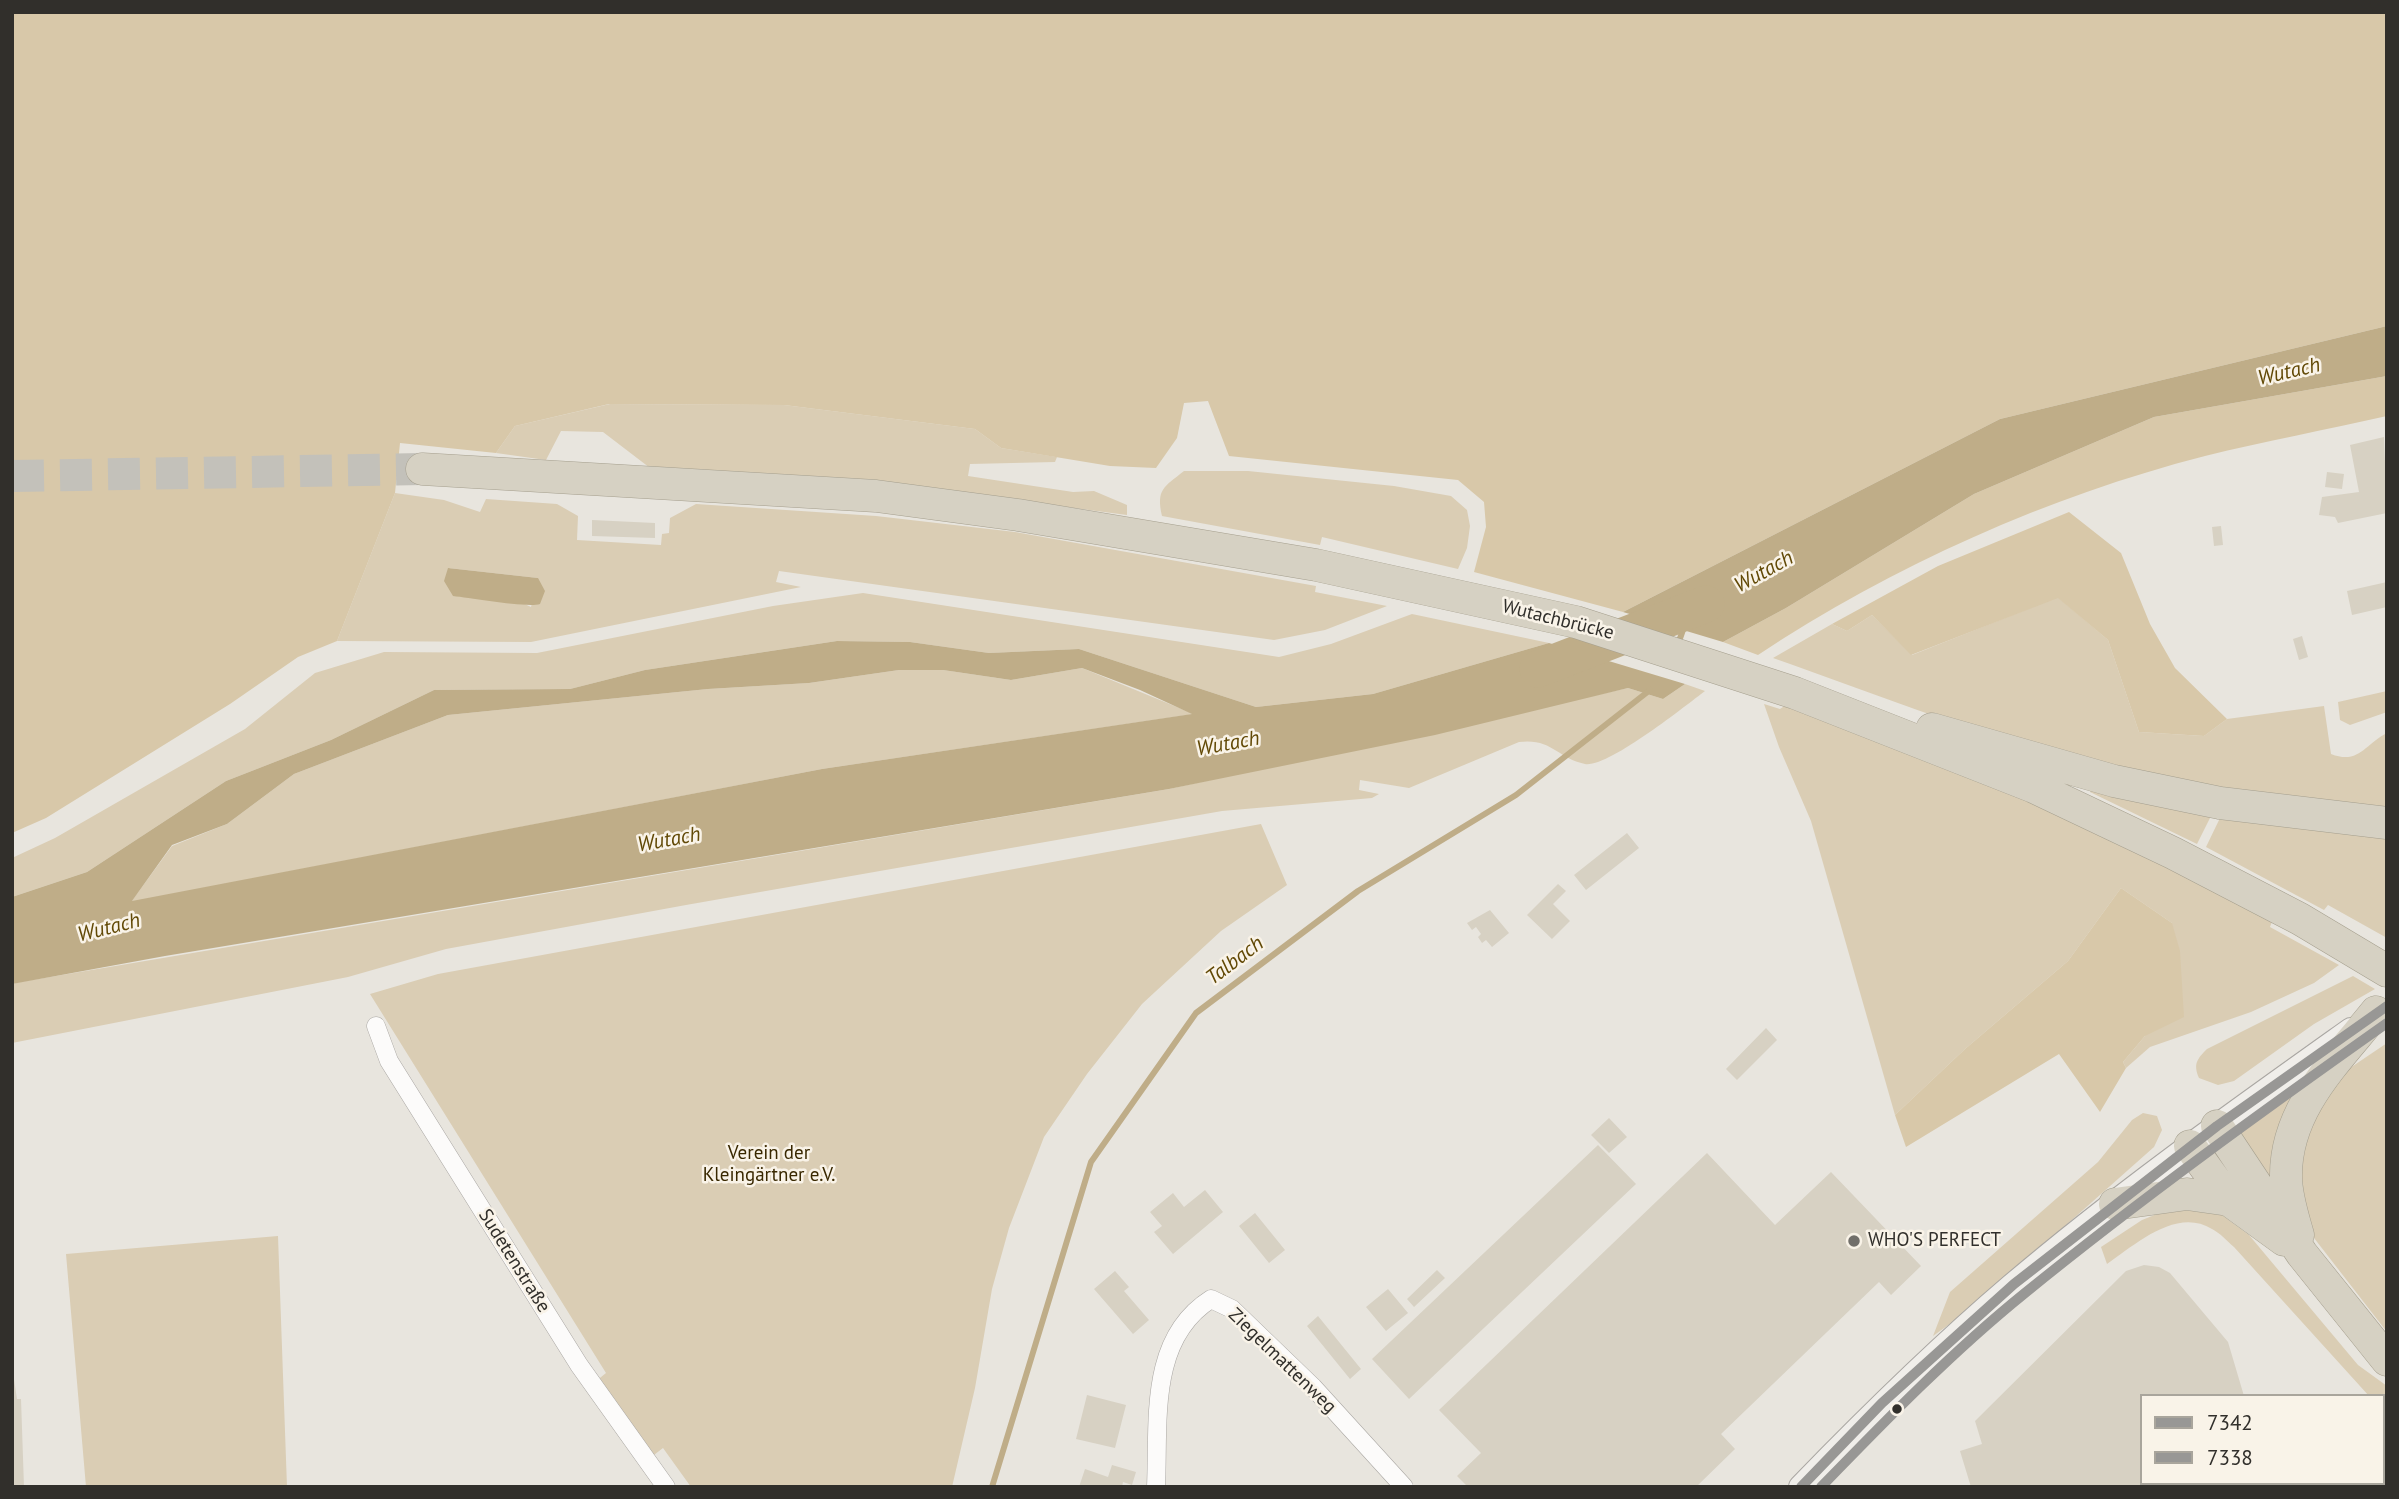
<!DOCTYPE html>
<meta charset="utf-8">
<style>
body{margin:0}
#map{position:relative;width:2399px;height:1499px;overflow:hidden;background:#e8e5de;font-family:"PT Sans",sans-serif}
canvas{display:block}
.frame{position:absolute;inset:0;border:14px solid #312f2b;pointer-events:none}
.legend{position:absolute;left:2140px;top:1394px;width:245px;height:91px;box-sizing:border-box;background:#f9f3e8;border:2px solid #a9a59c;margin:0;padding:9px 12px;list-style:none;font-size:21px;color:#312f2b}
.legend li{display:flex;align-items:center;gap:14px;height:35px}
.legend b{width:35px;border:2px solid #a9a59c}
</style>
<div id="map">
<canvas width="2399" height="1499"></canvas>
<div class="frame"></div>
<ul class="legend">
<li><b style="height:9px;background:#989795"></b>7342</li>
<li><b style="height:9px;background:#989795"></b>7338</li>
</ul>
</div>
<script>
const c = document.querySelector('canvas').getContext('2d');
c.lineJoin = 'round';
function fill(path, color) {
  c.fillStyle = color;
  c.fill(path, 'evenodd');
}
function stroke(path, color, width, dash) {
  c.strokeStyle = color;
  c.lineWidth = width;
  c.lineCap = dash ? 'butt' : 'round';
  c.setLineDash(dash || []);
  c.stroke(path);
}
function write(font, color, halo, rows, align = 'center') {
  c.font = font + ' "PT Sans",sans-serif';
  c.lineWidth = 5;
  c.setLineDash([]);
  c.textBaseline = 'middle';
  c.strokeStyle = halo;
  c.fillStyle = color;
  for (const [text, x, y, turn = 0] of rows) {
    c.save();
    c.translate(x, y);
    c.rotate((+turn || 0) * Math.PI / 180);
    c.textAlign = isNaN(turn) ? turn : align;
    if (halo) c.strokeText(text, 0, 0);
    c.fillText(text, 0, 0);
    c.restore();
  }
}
fill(new Path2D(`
 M610 404 784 405 975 429 1001 448 1057 457 1055 462 970 464 968 476 1073 492 1094 491 1127 505V515L877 482 654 471 603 432 561 431 546 460 496 453 515 426Z
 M1184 471H1248L1394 486 1451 496 1467 510 1470 526 1467 548 1458 569 1322 537 1320 545 1162 516C1156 489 1164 487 1184 471Z
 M395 493 444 500 480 512 486 499 557 504 578 516 577 540 661 545 662 534 669 533 670 518 696 504 876 516 1015 532 1316 586 1315 592 1387 606 1325 630 1274 640 779 571 776 582 801 587 531 642 337 641ZM448 568 538 578 531 607Z
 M863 593 1279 657 1331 644 1412 614 1549 643 1373 694 1256 707 1079 649 989 653 910 642 837 641 645 670 570 689 434 690 331 740 226 781 87 872 12 897V858L55 838 245 729 315 673 384 652 537 653 773 606Z
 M2058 597 2108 640 2139 732 2204 736 2227 719 2324 706 2331 754C2359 765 2365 744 2387 733V810C2296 802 2197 789 2108 768 1994 741 1883 697 1773 658L1832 624 1847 631 1872 615 1912 655Z
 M1082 668 1194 714 822 769 131 902 172 846 227 824 294 774 448 715 708 689 809 683 899 670H943L1011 680Z
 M1685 684 1705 691C1685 706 1608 768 1585 764 1557 758 1552 738 1519 742L1409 788 1360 780 1359 790 1379 794 1372 798 1222 811 686 905 446 949 348 977 12 1043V984L20 982 1169 789 1628 688 1663 699Z
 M2387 691V712L2350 725 2340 720 2338 702Z
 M1764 704 1780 709 1786 705 1976 777 2129 847 2273 919 2270 927 2339 965 2314 983 2251 1012 2150 1047 2126 1068 2123 1062 2145 1036 2172 923 2121 888 2068 961 1965 1049 1895 1115 1811 821 1779 747Z
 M2091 789 2212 814 2197 844 2090 792Z
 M2220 818 2387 837V938L2328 905 2324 910 2206 847Z
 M1261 824 1287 885 1221 931 1142 1004 1087 1074 1044 1137 1009 1228 992 1289 975 1388 952 1487H691L663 1448 650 1458 595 1382 606 1373 370 994 438 974Z
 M2353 976 2375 989 2314 1024 2234 1081 2218 1085 2199 1078C2193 1064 2197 1059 2207 1049Z
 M2387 1043V1332L2314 1238 2301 1209 2300 1136 2347 1070Z
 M2316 1074 2283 1211 2233 1137Z
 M2143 1113 2157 1116 2162 1130 2154 1147 1976 1305 1933 1336 1950 1292 2098 1162 2132 1120Z
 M2172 1208 2222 1215 2249 1235 2358 1365 2387 1386V1414L2383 1411V1396H2369L2234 1247C2227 1241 2220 1233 2212 1229 2176 1207 2135 1245 2107 1264L2101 1247 2142 1220Z
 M278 1236 287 1487H86L66 1254Z`), '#dacdb4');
fill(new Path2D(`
 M12 12H2387V326L2000 419 1623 612 1474 572 1486 527 1484 502 1458 480 1229 456 1208 401 1184 403 1177 438 1156 468 1110 466 1001 448 975 429 784 405 609 404 515 426 496 453 400 443 395 493 337 641 298 657 230 704 46 818 12 833Z
 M2387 376V416C2326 430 2265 441 2205 456 2049 496 1892 566 1758 655L1723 642 1786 608 1974 494 2154 417Z
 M2069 512 2121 553 2150 624 2175 668 2227 719 2204 736 2139 732 2108 640 2058 598 1911 655 1872 615 1847 631 1832 624 1938 566Z
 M2121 888 2172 923 2180 951 2184 1017 2145 1036 2123 1062 2126 1068 2100 1112 2059 1054 1906 1147 1895 1115 1965 1049 2068 961Z`), '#d8c8a9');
fill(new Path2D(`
 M2387 326V376L2154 417 1974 494 1786 608 1723 642 1623 612 2000 419Z
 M448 568 538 578 545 591 540 604C527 608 471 598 453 596L444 581Z
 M837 641 910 642 989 653 1079 649 1256 707 1373 694 1549 643 1685 684 1663 699 1628 688 1435 735 1169 789 165 956 12 984V897L87 872 226 781 331 740 434 690 570 689 645 670ZM1082 668 1140 690 1192 714 822 769 132 901 172 845 227 824 294 774 448 715 708 689 809 683 899 670H943L1011 680Z`), '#bfad88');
stroke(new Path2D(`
 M1677 647 1685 624
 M992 1487 1091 1162 1196 1013 1358 891 1516 795 1650 690`), '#bfad88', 6);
stroke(new Path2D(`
 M1538 669 1706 604`), '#bfad88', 37);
fill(new Path2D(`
 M2384 437 2387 513 2338 523 2335 517 2319 515 2322 497 2359 492 2350 445Z
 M2327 472 2344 474 2342 489 2325 487Z
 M592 520 655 523V538L592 536Z
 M2221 526 2223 545 2214 546 2212 527Z
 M2387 582V607L2352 615 2347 591Z
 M2302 636 2308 657 2299 660 2293 639Z
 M1627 833 1639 848 1586 890 1574 875Z
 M1558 884 1566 891 1553 904 1570 921 1552 939 1527 915Z
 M1490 910 1509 933 1492 947 1486 940 1482 943 1478 937 1481 934 1476 927 1472 930 1467 923Z
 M1766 1028 1777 1040 1737 1080 1726 1069Z
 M1609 1118 1627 1137 1609 1153 1591 1135Z
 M1598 1145 1636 1184 1409 1399 1372 1359Z
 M1707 1153 1775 1225 1831 1172 1921 1266 1891 1295 1879 1282 1721 1434 1735 1449 1696 1487H1468L1457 1476 1481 1453 1439 1410Z
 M1205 1190 1223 1212 1173 1254 1154 1232 1162 1226 1150 1212 1173 1193 1184 1207Z
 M1255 1213 1285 1250 1269 1263 1239 1226Z
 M2144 1265 2159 1267 2170 1273 2228 1342 2244 1396H2142V1483H2264L2265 1487H1971L1960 1451 1982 1444 1975 1421 2126 1271Z
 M1437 1270 1445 1278 1414 1307 1407 1299Z
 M1115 1271 1129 1287 1124 1291 1149 1320 1133 1334 1094 1289Z
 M1388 1289 1408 1313 1386 1331 1366 1307Z
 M1318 1316 1361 1369 1350 1379 1307 1326Z
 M12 1366 17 1399H21L24 1487H12Z
 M1087 1395 1126 1405 1115 1448 1076 1439Z
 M1112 1465 1136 1472 1132 1485 1123 1482 1122 1487H1079L1085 1469 1108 1477Z`), '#d7d1c3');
stroke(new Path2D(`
 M12 476 422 469`), '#c3c1ba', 32, [32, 16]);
const street = new Path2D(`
 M376 1026 389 1061 579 1365 666 1487
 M1156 1487C1159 1421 1148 1339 1211 1299L1232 1309 1313 1387 1404 1487`);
const secondary = new Path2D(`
 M1801 1487C1869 1417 1938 1349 2012 1286 2120 1194 2236 1112 2351 1030`);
const highway = new Path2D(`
 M422 469 876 496 1018 515 1316 565 1576 622 1795 693 2034 787 2173 853 2300 919 2387 971
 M1932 729 2114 781 2220 803 2387 823
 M2217 1126 2302 1254 2387 1360
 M2190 1146 2229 1200 2284 1240
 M2115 1204 2187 1194 2229 1200
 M2298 1235C2293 1217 2286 1196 2286 1177 2285 1109 2336 1062 2376 1012`);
stroke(street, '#a9a6a2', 19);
stroke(secondary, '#a9a6a2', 26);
stroke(highway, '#a59f8e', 33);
stroke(street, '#fcfbfa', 18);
stroke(secondary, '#f0eeea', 24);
stroke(highway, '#d6d1c3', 32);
stroke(new Path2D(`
 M1801 1487 1882 1403 2014 1284 2217 1126 2387 1006`), '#989795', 10);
stroke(new Path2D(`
 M1821 1487C1886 1420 1952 1352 2025 1293 2142 1198 2264 1110 2387 1023`), '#989795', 10);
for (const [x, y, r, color] of [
 [1854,1241,7,"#716f6a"],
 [1897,1409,6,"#312f2b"]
]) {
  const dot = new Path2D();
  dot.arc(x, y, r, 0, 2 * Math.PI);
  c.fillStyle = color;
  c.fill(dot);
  stroke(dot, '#f9f3e8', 2.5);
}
write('19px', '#312f2b', '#f9f3e8', [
 ["Wutachbrücke",1558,620,14],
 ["Sudetenstraße",514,1261,58],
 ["Ziegelmattenweg",1282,1361,44]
]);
write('19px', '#392800', '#f9f3e8', [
 ["Verein der",769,1154],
 ["Kleingärtner e.V.",769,1176]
]);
write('19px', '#312f2b', '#f9f3e8', [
 ["WHO'S PERFECT",1868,1241]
], 'left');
write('italic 21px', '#624906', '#f9f3e8', [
 ["Wutach",2289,372,-13],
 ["Wutach",1764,572,-29],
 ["Wutach",1228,744,-10],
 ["Wutach",669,840,-10],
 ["Wutach",109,928,-14],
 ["Talbach",1235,961,-37]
]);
</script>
